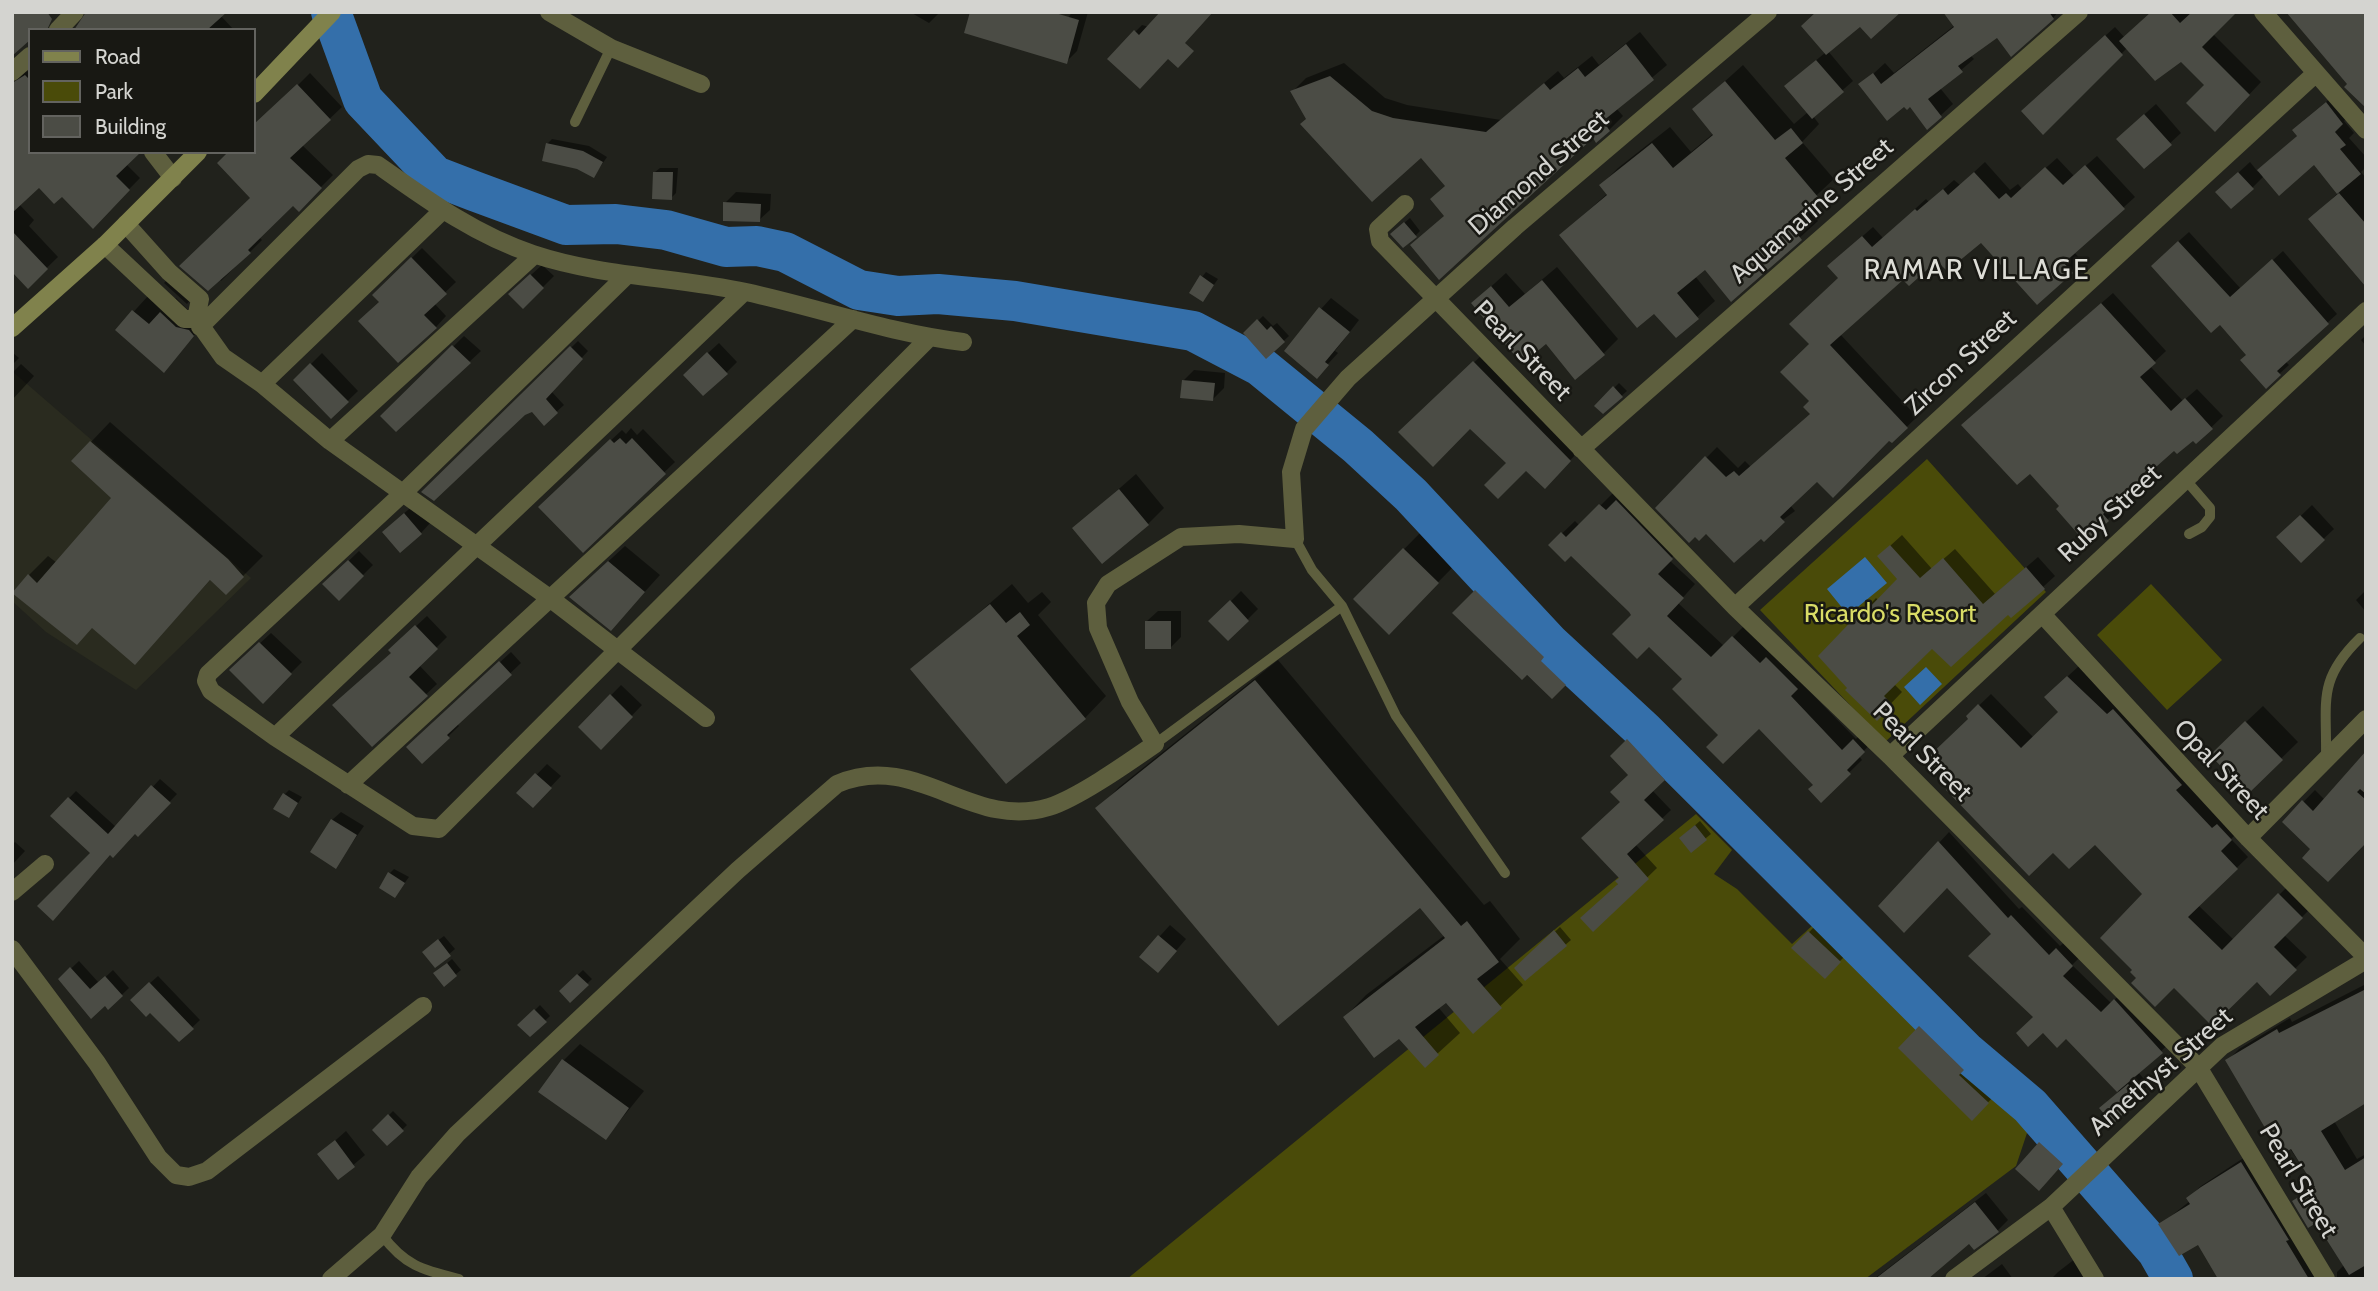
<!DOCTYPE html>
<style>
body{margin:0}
#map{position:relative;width:2378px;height:1291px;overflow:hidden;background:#21221c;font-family:Cabin,sans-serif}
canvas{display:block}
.frame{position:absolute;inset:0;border:14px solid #d4d4d0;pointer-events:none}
.legend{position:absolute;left:28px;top:28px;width:228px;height:126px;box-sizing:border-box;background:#181813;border:2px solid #63635f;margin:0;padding:9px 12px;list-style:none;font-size:21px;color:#d4d4d0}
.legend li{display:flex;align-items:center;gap:14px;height:35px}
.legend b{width:35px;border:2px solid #63635f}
</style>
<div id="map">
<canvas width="2378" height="1291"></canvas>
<div class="frame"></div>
<ul class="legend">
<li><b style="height:9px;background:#80824c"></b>Road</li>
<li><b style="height:19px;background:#4a4b09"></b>Park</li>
<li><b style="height:19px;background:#4b4c45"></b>Building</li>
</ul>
</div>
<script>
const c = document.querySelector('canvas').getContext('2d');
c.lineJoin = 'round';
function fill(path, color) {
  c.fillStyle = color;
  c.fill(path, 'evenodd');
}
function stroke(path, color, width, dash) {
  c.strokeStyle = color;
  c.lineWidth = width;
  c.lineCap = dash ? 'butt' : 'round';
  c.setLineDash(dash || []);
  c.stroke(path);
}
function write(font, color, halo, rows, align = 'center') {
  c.font = font + ' Cabin,sans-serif';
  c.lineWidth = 5;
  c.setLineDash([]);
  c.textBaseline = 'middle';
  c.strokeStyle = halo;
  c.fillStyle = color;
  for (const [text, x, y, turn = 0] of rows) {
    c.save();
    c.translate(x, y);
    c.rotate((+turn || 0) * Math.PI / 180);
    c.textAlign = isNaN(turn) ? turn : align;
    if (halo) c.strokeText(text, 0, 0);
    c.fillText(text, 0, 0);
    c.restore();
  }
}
fill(new Path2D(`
 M12 371 251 578 136 690 46 632 12 601Z`), '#2a2b1f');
fill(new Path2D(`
 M1927 459 2046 592 1885 742 1760 610Z
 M2151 584 2222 660 2167 710 2097 635Z
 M1696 814 1732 850 1714 874 1737 889 1792 944 1813 925 2032 1118 2016 1166 1865 1279H1127Z`), '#4a4b09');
fill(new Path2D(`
 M1865 557 1887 583 1848 615 1827 589Z
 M1926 667 1942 684 1920 705 1904 687Z`), '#346faa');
fill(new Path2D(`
 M910 12H940L929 23Z
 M1072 12H1088L1077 51 1066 62 1067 20Z
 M1954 12H2058L2053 18 1997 35 1970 55 1974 59 1940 88 1953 104 1928 127 1910 105 1861 85 1885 63 1894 73 1955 25Z
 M2153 12H2235L2213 34 2261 82 2227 118 2206 85 2181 60 2127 48 2043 133 2033 101 2115 27 2125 38Z
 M221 16 234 30H76Z
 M1860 24 1828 51 1853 81 1813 116 1819 124 1802 142 1834 179 1805 206 1818 221 1732 299 1705 267 1695 276 1715 301 1676 336 1654 312 1561 235 1608 193 1601 185 1618 168 1670 127 1691 152 1714 133 1694 109 1743 65 1794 124 1808 112 1797 76Z
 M1142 25 1149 27 1193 34 1131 36Z
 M1640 32 1667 65 1616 108 1623 116 1609 130 1597 140 1593 136 1412 245 1446 215V185L1421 155 1308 119 1293 91 1306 78 1344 63 1385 98 1407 105 1501 120 1558 71 1564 78 1592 56 1599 65Z
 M12 59 14 68 21 72 30 71V152L126 164 140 178 93 226 62 195 39 185 19 204 34 220 29 226 58 257 28 286 12 270Z
 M310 73 342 107 302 145 333 175 299 209 293 204 259 237 262 240 221 281 219 279 252 197 254 129Z
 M2337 93 2352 113 2344 121 2354 133 2349 138 2366 157V167L2361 172 2366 178V284L2311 219 2339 192 2314 163 2264 176 2252 188 2228 182 2250 162 2258 172 2298 135 2304 120Z
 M2156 104 2181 133 2144 167 2129 128Z
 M552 139 589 146 607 157 594 176 547 144Z
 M2097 156 2135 197 2074 252 2082 261 2037 302 1981 241 1937 258 1903 278 1840 334 1917 417 1892 441 1890 439 1818 479 1790 505 1795 511 1761 536 1706 532 1657 508 1717 447 1738 468 1745 461 1751 467 1812 414 1811 344 1840 278V256L1873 227 1883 238 1926 199 1929 202 1954 180 1960 185 1985 162 2010 190 2018 184 2022 189 2057 158 2074 176Z
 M660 168H678L676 193 671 198 655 172Z
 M736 192 771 194 770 210 759 220 725 203Z
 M1410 218 1420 231 1415 236 1397 229Z
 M2189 232 2241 289 2283 251 2337 314 2285 361 2289 365 2266 386 2248 355 2162 256Z
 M422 248 456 282 434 303 446 316 436 327 381 302 374 295Z
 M542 265 554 276 523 307 521 284Z
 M1557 267 1618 339 1603 354 1546 342 1473 303 1506 273 1525 294Z
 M1206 272 1218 279 1203 300 1202 277Z
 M168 279 191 299 187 304 164 283Z
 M2113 293 2166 351 2150 366 2183 401 2197 389 2223 416 2196 442 2193 438 2174 448 2113 502 2119 509 2086 539 2062 506 1974 414Z
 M148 296 164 310 176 298 191 313 207 320 164 370 117 330Z
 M1331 298 1359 320 1335 351 1338 353 1317 376 1321 309Z
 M1263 316 1273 326 1277 323 1289 336 1266 357 1245 333Z
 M2366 335V346L2361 340Z
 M464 336 481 351 396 430 383 416Z
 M578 341 588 351 551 391 564 405 544 423 532 410 524 414 423 492Z
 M719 343 737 362 726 373 696 364Z
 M12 352 19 358 12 365Z
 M1485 352 1580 450 1545 486 1526 468 1508 463 1471 426 1401 432Z
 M322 353 358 391 331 417 295 380Z
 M21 364 34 376 12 400V373Z
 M1194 370 1225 373 1224 388 1213 399 1183 381Z
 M1619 383 1627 391 1603 412 1596 406Z
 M110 422 263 556 226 593 212 578 135 663 93 626 77 643 29 575 48 556 57 563 114 498 91 442Z
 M631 428 637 435 643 429 675 462 583 550 551 496 622 430 626 434Z
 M1136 474 1164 508 1148 524 1074 528Z
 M1613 493 1684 546 1669 560 1695 584 1678 603 1724 646 1745 625 1856 739 1866 728 1876 738 1859 756 1862 760 1821 800 1815 784 1759 726 1721 734 1684 679 1633 616 1571 554 1550 545 1575 521 1580 526Z
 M415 504 431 522 421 533 395 521Z
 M2312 505 2334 529 2301 560 2279 537Z
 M1420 533 1454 566 1389 632 1355 599Z
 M1902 535 1932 569 1955 549 1995 594 2038 557 2055 576 2011 616 2008 613 1933 646 1894 684 1902 692 1877 718 1821 656 1876 598 1879 601 1900 579 1890 546Z
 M625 546 660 575 611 629 587 581Z
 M359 551 373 565 339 599 335 574Z
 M1491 576 1558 642 1554 645 1579 669 1552 697 1454 613Z
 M1012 584 1028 603 1042 592 1051 602 1038 615 1106 696 1085 718 913 670Z
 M2366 590V612L2356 600Z
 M1241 591 1258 609 1228 639 1211 621Z
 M1158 611H1181V637L1170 648 1147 621Z
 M427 616 447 637 419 665 437 684 372 745 392 653 401 640Z
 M271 633 302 662 263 701 242 660Z
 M511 652 521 663 457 724 459 726 422 762 419 737Z
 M1278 660 1484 905 1490 901 1520 939 1500 959 1523 985 1473 1031 1446 1000 1438 1007 1460 1033 1425 1065 1399 1036 1345 1017 1366 995 1445 935 1420 906 1098 809 1119 787Z
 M2079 666 2242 828 2231 839 2248 857 2198 905 2234 940 2291 883 2313 906 2284 935 2307 957 2270 993 2257 980 2174 986 2144 894 2095 843 2053 850 1953 785 1970 718 1968 716 1991 694 2034 738 2060 712 2057 686Z
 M621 685 642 705 601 748 580 727Z
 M2263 706 2298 742 2248 791 2229 738Z
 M1637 731 1673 769 1652 790 1671 810 1635 844 1657 868 1593 930 1621 878 1622 802 1630 775 1612 756Z
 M2366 755V841L2313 849 2284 822 2315 790 2325 800Z
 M547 764 561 776 543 795 519 793Z
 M160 779 177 794 138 835 135 832 110 853 92 852 52 816 76 791 116 827Z
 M289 790 302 797 293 811 284 795Z
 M341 812 364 826 336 866 332 820Z
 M1700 821 1711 834 1691 850 1686 833Z
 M1949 832 2019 909 2022 907 2060 946 2067 940 2082 955 2072 965 2111 1003 2125 990 2171 1042 2138 1072 2149 1085 2113 1121 2119 1092 2066 1037 2035 1017 1993 934 1947 886 1881 906Z
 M15 842 25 851 12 865V845Z
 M394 869 409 877 395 896 390 873Z
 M1170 925 1186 939 1168 960 1141 957Z
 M1560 927 1571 940 1526 978 1516 968Z
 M1814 927 1845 956 1825 976 1794 948Z
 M444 936 455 949 435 966 429 947Z
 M452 959 461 970 444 984 440 969Z
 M79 961 99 983 113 970 129 988 109 1007 60 979Z
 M583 970 592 979 570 1000 561 991Z
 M158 976 200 1020 179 1040 150 1010 140 992Z
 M2366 984V1102L2334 1121 2357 1159 2366 1154V1279H2220L2198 1243 2161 1224 2190 1201 2188 1198 2201 1186 2254 1151 2325 1273 2337 1278V1272L2344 1265 2317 1220 2294 1201 2315 1184 2227 1061 2239 1049 2290 1018 2292 1022Z
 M540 1005 550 1016 530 1035 520 1025Z
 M1930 1018 1971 1060 1967 1065 1997 1093 1972 1119 1900 1048Z
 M580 1044 644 1091 606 1138 563 1061Z
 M393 1111 407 1125 388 1144 374 1130Z
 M346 1131 365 1155 338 1178 320 1154Z
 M2051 1133 2073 1153 2050 1178 2040 1144Z
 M1986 1193 2008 1220 1998 1230 1974 1248 1969 1242 1925 1279H1874Z
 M2080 1255 2098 1279H2051L2058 1272Z
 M2002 1264 2013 1279H1982Z`), '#0007');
stroke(new Path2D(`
 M331 12 363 100 435 176 474 191 566 225 616 224 666 230 726 247 757 246 785 252 859 290 898 296 938 294 1015 301 1193 331 1260 366 1358 446 1411 495 1549 643 1644 731 1965 1051 2030 1106 2157 1251 2173 1279`), '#346faa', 40);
fill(new Path2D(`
 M12 12H47L52 19 47 30H30V40L12 56Z
 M86 12H227L207 30H74Z
 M970 12H1052L1079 20 1067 64 964 33Z
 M1160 12H1213L1185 43 1194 51 1178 68 1168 59 1140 89 1107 59 1134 30 1139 35Z
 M1816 12H1901L1871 39 1860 27 1826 55 1801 26Z
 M1943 12H2049L2054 19 2011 57 1997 38 1958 66 1963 72 1928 99 1942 117 1927 130 1910 107 1907 110 1904 107 1887 121 1858 84 1873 73 1881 84 1954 27Z
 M2151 12H2170L2180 23 2192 12H2237L2202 47 2250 95 2215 132 2186 103 2204 85 2181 62 2155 81 2119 41Z
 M2286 12H2366V108L2344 87 2347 84Z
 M2105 35 2123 55 2043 135 2021 111Z
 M1626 44 1654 80 1603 121 1610 131 1596 143 1593 138 1439 280 1410 245 1444 216 1430 199 1445 186 1421 158 1372 202 1300 124 1306 119 1290 91 1330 76 1372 111 1393 118 1486 132 1544 83 1550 90 1578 68 1585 77Z
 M1816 60 1844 92 1812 119 1784 86Z
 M25 75 30 80V152H141L116 176 130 190 93 229 62 197 54 204 39 188 12 213V83Z
 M1725 81 1775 140 1791 128 1803 143 1785 158 1818 197 1788 222 1802 240 1731 302 1705 270 1677 293 1699 319 1676 338 1654 314 1637 328 1559 235 1607 195 1599 185 1652 143 1673 168 1713 135 1692 109Z
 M297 84 331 120 290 158 322 188 299 212 293 206 248 250 251 253 208 291 179 266 250 198 217 163 228 152H254V124Z
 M2326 102 2343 124 2335 132 2346 145 2340 149 2361 174 2337 194 2314 165 2279 196 2257 170 2297 136 2292 130Z
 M2144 114 2172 145 2144 169 2116 139Z
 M546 143 583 151 603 162 594 178 577 169 542 161Z
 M2085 165 2125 209 2064 263 2073 273 2037 305 1981 243 1947 271 1937 261 1909 286 1903 280 1830 345 1908 428 1892 443 1889 441 1833 498 1817 482 1780 517 1785 522 1764 542 1761 539 1734 563 1706 534 1699 541 1695 537 1689 543 1655 508 1705 456 1726 477 1734 471 1739 476 1810 414 1803 407 1809 401 1780 372 1809 344 1789 324 1838 278 1827 266 1862 236 1872 247 1915 209 1917 211 1943 189 1948 195 1974 172 1999 199 2006 193 2011 198 2045 167 2063 185Z
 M653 172H673L672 200 652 199Z
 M2238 172 2254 189 2231 209 2215 192Z
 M2339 193 2366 224V287L2308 219Z
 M723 202 761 204 760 222 723 221Z
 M1404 222 1417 237 1403 248 1390 234Z
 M12 231 48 269 28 289 12 272Z
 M2178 241 2230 297 2272 259 2329 324 2277 371 2281 375 2266 389 2240 360 2246 355 2220 325 2211 333 2151 266Z
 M411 257 447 294 424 315 437 328 398 363 358 321 379 302 372 295Z
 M530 274 544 288 523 309 508 294Z
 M1200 275 1214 285 1203 302 1189 293Z
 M1542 280 1605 355 1575 380 1546 344 1522 364 1471 303 1491 286 1509 307Z
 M2101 303 2156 363 2140 377 2171 411 2185 398 2213 429 2196 444 2193 441 2177 454 2174 451 2103 514 2109 521 2085 542 2056 509 2059 506 2030 474 2017 485 1961 425Z
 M1319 307 1350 332 1325 362 1329 365 1317 379 1284 351Z
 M132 310 149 324 160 312 176 327 189 330 194 336 164 373 115 330Z
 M1257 319 1267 330 1271 326 1285 342 1266 359 1243 333Z
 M452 345 471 363 396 432 380 416Z
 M570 346 583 359 546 399 558 413 544 426 532 412 525 415 434 501 421 492Z
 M707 352 728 374 703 396 683 375Z
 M1473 361 1571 461 1545 489 1526 471 1498 499 1484 485 1506 463 1470 429 1433 467 1398 432Z
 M310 363 349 402 331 419 293 380Z
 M1182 380 1215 383 1213 401 1180 398Z
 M1613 386 1623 397 1603 414 1594 406Z
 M620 438 626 444 632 438 666 474 583 553 538 507 610 439 614 443Z
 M90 441 228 559 244 577 226 595 210 580 135 665 92 628 77 645 12 593 28 574 37 583 111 498 71 461Z
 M1119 489 1149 525 1102 564 1072 528Z
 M1616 500 1673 559 1658 574 1684 598 1667 616 1711 657 1732 636 1760 663 1766 657 1798 689 1791 696 1842 750 1853 739 1865 752 1847 770 1851 774 1821 803 1808 789 1813 785 1759 729 1723 764 1706 747 1718 735 1672 689 1682 679 1649 647 1637 659 1612 634 1631 615 1629 612 1571 556 1565 562 1548 545 1561 532 1566 537 1599 504 1606 510Z
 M404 513 422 534 400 553 382 532Z
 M2300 515 2325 540 2301 563 2276 537Z
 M1890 545 1920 578 1943 558 1983 604 2026 567 2045 589 2011 618 2008 615 1951 667 1932 649 1884 696 1893 705 1877 721 1845 690 1847 688 1818 656 1864 608 1866 611 1897 579 1877 556Z
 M1403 548 1439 583 1389 635 1353 599Z
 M348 560 364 576 339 601 322 584Z
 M608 561 645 592 611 631 569 597Z
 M1475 590 1544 657 1541 661 1566 685 1552 699 1527 675 1522 680 1452 613Z
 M1230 600 1249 621 1228 641 1208 621Z
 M990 604 1006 623 1020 612 1030 625 1017 636 1086 719 1006 784 910 669Z
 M1145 621H1171V649H1145Z
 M415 625 438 649 409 677 428 696 372 747 332 705 391 653 388 650Z
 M259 642 292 674 263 704 229 670Z
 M499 661 512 675 447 735 450 738 422 764 406 747Z
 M2067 676 2107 714 2113 709 2182 785 2176 790 2212 828 2217 824 2232 840 2221 851 2238 869 2188 917 2222 950 2278 893 2303 918 2274 947 2297 970 2270 996 2257 982 2212 1026 2174 988 2155 1007 2131 983 2136 978 2130 972 2132 970 2100 938 2142 894 2095 845 2069 869 2053 853 2029 876 1946 790 1951 785 1926 759 1968 719 1966 716 1978 704 2021 748 2058 712 2044 697Z
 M1255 680 1461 926 1467 921 1499 962 1477 979 1502 1008 1473 1034 1446 1003 1415 1027 1439 1055 1425 1068 1399 1039 1374 1058 1343 1017 1445 938 1420 908 1278 1026 1095 808Z
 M610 694 633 717 601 750 578 727Z
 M2245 721 2283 760 2248 794 2210 755Z
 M1627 739 1665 780 1644 800 1664 820 1627 854 1649 879 1593 932 1580 918 1618 884 1615 881 1619 878 1581 838 1620 802 1610 792 1628 775 1610 756Z
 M2366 751V794L2360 789 2357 792 2366 800V843L2328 882 2302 858 2310 849 2282 822 2302 800 2313 811Z
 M535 773 552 788 533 808 516 793Z
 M151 785 171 803 138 837 135 834 113 858 110 855 53 921 37 906 90 853 50 816 68 797 108 834Z
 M283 793 298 803 289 818 273 809Z
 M331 819 357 835 336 869 310 852Z
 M1695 825 1707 840 1691 853 1679 838Z
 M1938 841 2008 918 2011 915 2049 955 2056 948 2073 966 2063 976 2101 1012 2114 999 2163 1053 2117 1092 2066 1039 2057 1048 2043 1033 2028 1047 2016 1033 2033 1017 1968 956 1991 934 1947 888 1904 933 1878 906Z
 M388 872 405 883 395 898 379 888Z
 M1554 930 1567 946 1525 981 1514 968Z
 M1808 931 1841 962 1825 979 1791 948Z
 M1158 935 1177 951 1158 973 1139 957Z
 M438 939 451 956 435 968 422 952Z
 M447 963 457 976 444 987 433 973Z
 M70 967 90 989 105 976 123 996 108 1010 105 1006 91 1019 58 979Z
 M577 974 589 985 570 1003 559 991Z
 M149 982 194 1029 179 1042 150 1013 146 1017 130 1000Z
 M2366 989V1103L2321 1131 2345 1170 2366 1157V1265L2349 1275 2316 1223 2308 1228 2292 1201 2315 1187 2291 1149 2281 1155 2225 1060 2277 1029 2279 1033Z
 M534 1009 547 1022 530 1037 517 1025Z
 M1919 1026 1964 1070 1959 1075 1989 1103 1972 1121 1898 1048Z
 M562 1059 629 1108 606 1140 538 1092Z
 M2128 1084 2140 1097 2113 1124 2099 1108Z
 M388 1114 404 1131 387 1146 372 1130Z
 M335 1140 355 1167 338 1180 317 1154Z
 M2039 1142 2063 1164 2039 1191 2015 1169Z
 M2241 1162 2289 1240 2286 1241 2309 1279H2218L2198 1245 2179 1256 2158 1224 2190 1204 2186 1198 2201 1187Z
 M1975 1202 1999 1232 1974 1250 1969 1244 1928 1279H1875Z`), '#4b4c45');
stroke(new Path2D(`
 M575 122 611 48
 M2185 479 2210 508V517L2202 527 2189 534
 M1295 539 1312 570 1342 606 1396 716 1505 873
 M1155 744 1342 606
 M2326 756C2327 701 2317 680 2360 638
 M382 1235C405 1266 423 1270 459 1279`), '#5e5f3e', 10);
stroke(new Path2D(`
 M549 12 611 48 701 84
 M2263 12 2366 130
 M58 30 75 12
 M12 72 30 56
 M153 152 173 178
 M1405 204 1378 229 1380 241 1735 607 1890 756 2198 1067 2326 1279
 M126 224 169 272 200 299 196 319 223 357 262 384 330 441 551 599 706 718
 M105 245 184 319H196
 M627 275 401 495 208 674 206 681 211 691 275 737 413 826 439 829 929 338
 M200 327 358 169 368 164 378 165C426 199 475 235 533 254 602 277 676 277 746 292 819 308 889 333 963 342
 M262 384 442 211
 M330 441 534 255
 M1581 449 2079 12
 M1735 607 2316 73
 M2042 614 2248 838 2366 957
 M275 737 744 292
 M1890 756 2366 311
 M348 785 853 319
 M2248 838 2366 719
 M12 892 45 864
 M12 949 97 1063 158 1157 176 1175 189 1177 207 1171 423 1006
 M2051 1207 2095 1279
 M331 1279 382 1235 419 1177 457 1134 738 870 837 784C917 750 971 831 1049 807 1078 798 1129 762 1155 744L1130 702 1098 628 1096 603 1108 584 1181 537 1239 534 1295 539 1291 472 1304 429 1348 378 1515 227 1768 12
 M1954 1279 2051 1207 2222 1046 2366 960`), '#5e5f3e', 18);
stroke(new Path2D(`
 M254 94 332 12
 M12 328 105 245 198 152`), '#80824c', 18);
write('26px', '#d4d4d0', '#181813', [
 ["Diamond Street",1539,173,-41],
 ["Aquamarine Street",1812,211,-41],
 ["Pearl Street",1522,351,46],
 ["Zircon Street",1961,363,-43],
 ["Ruby Street",2110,514,-43],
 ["Pearl Street",1922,752,45],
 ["Opal Street",2221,770,47],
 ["Amethyst Street",2161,1072,-41],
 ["Pearl Street",2298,1181,59]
]);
write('26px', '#d9dc66', '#181813', [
 ["Ricardo's Resort",1890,614]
]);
c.letterSpacing = '2px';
write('28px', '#deded7', '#181813', [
 ["RAMAR VILLAGE",1977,271]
]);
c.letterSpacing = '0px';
</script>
